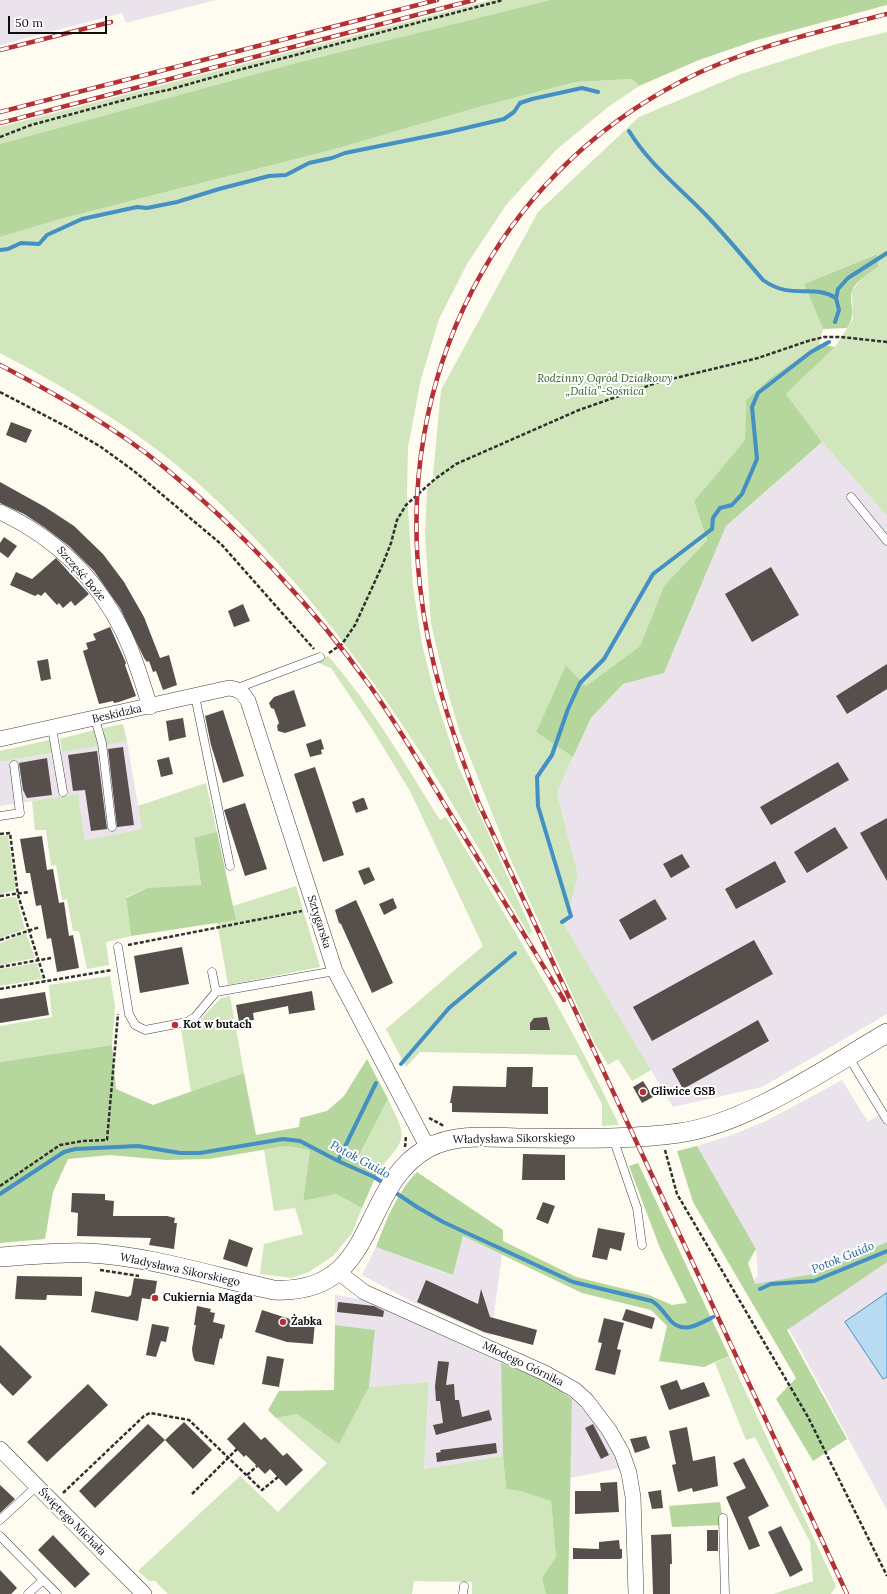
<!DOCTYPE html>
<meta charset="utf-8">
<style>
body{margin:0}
#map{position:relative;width:887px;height:1594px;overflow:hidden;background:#fefbf0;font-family:Lora,serif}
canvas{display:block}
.scale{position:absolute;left:8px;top:16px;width:99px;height:18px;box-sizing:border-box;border:2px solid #0e0e0e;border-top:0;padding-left:5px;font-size:12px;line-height:14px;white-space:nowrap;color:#0e0e0e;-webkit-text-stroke:3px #fff;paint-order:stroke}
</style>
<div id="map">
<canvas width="887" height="1594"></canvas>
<div class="scale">50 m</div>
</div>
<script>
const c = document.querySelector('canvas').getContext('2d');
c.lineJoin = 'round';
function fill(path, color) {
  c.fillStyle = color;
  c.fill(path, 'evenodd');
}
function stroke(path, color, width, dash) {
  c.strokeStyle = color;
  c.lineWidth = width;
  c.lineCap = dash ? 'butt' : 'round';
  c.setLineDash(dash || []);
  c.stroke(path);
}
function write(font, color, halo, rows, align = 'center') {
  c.font = font + ' Lora,serif';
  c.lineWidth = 4;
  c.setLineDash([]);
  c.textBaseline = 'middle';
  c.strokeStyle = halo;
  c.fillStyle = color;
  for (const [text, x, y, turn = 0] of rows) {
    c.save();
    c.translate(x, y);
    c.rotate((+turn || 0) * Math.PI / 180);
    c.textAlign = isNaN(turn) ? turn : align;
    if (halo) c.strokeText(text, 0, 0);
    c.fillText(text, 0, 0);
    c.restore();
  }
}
fill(new Path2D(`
 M0 0H216L126 23 122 13 0 45Z
 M822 442 887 516V1014L762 1087 673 1107 565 926 578 875 557 793 591 718 623 684 664 673 726 526Z
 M127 741 142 829 85 840 78 794 0 806V762Z
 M842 1080 868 1122 887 1110V1510L774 1301 759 1298 753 1281 758 1276 756 1249 697 1146 732 1135 768 1120Z
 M463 1236 502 1255 491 1336 413 1302 362 1275 376 1247 452 1275Z
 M335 1295 361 1299 501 1363 503 1456 424 1469 429 1382 369 1387 375 1330 335 1325Z
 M572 1399 592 1418 611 1448 620 1468 570 1478Z`), '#ebe3ec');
fill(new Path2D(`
 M491 0H550L292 64 0 144V127Z
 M887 32V516L822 442 786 394 835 347 853 319 852 291 862 278 878 267 876 254 804 284 823 329 819 344 769 379 746 400 745 440 694 501 707 540 664 586 640 646 586 686 566 665 536 732 573 757 557 793 578 875 565 926 651 1070 632 1081 618 1059 608 1065 593 1040 510 858 459 730 446 686 431 624 425 535 427 489 435 479 433 475 441 390 538 212 639 117 741 74 833 45Z
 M633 79 639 86 608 107 556 150 506 205 467 264 439 319 421 379 408 447 407 494 413 587 422 644 435 696 458 766 532 931 529 935C484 858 440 779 389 705 334 625 270 548 198 483 139 431 70 390 0 353V237L64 218 335 149 479 107 576 82Z
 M328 656C372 706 405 764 440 820L446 817C507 918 569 1018 619 1125L602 1126V1104L576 1055 420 1052 406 1067 386 1029 483 946 410 791 372 729 331 668 316 662Z
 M123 724 127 741 106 745 103 728Z
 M94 730 98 746 62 752 60 739Z
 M50 740 52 753 0 762V751Z
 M206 783 217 832 194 839 201 886 147 888 126 897 131 936 106 942 109 965 87 969 79 931H73L67 899 62 900 56 865 51 866 46 830H35L32 801 78 794 85 840 142 829 138 806Z
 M8 835 16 890 0 894V836Z
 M296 886 320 967 228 985 217 922 235 920 233 906Z
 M12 897H16L25 929 0 938V899Z
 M26 933 35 958 0 965V943Z
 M37 963 42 979 0 986V969Z
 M110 976 115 1006 112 1045 0 1062V1026L52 1017 49 985Z
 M230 996 244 1073 191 1092 181 1028 194 1026 221 998Z
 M388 1099C406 1137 409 1137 379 1169L357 1161Z
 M286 1146 310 1150 303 1201 336 1194 362 1208 352 1233 333 1256 309 1272 291 1278 260 1274 264 1244 303 1234 295 1208 274 1211 264 1150Z
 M729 1356 836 1586 831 1594H773L813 1581 810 1542 755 1437 746 1440 715 1363Z
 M429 1382 424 1469 503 1456 506 1489 520 1491 551 1501 556 1557 542 1578 546 1594H472V1582L414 1581 412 1594H168L155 1581H149L138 1571 240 1476 278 1512 327 1463 276 1418 297 1414 339 1443 369 1387Z`), '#d1e6bc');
fill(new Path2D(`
 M550 0H887V5L757 40 699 60 639 86 632 79 576 82 479 107 335 149 64 218 0 237V144L292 64Z
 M877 254 878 267C870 273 856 280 852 291 848 305 858 311 847 328L823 329 804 284Z
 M819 344 835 347 786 394 822 442 726 526 664 673 623 684 591 718 573 757 536 732 566 665 586 686 640 646 664 586 707 540 694 501 745 440 746 400 769 379Z
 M217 832 236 920 131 936 126 898 147 888 201 885 194 838Z
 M112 1045 116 1089 153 1105 244 1073 256 1135 299 1127 300 1118 327 1111 344 1096 367 1059 388 1099 357 1160 379 1169 362 1208 336 1194 303 1201 310 1150 286 1146 209 1159 166 1160 110 1155 68 1159 53 1192 45 1239 0 1243V1062Z
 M697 1146 756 1249 748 1263 755 1284 814 1274 887 1242V1262L787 1330 847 1439 813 1461 776 1399 796 1378 693 1202 677 1151Z
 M638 1163 729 1356 704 1367 659 1361 667 1326 651 1310 582 1293 463 1236 453 1275 376 1247C386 1221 397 1192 417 1172L503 1230V1241L576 1277 649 1295 672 1305 687 1303 660 1248 629 1166Z
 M335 1325 375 1330 369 1387 339 1444 297 1414 276 1418 268 1410 279 1391 334 1390Z
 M501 1363 548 1382 572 1399 568 1594H546L542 1578 556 1557 551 1501 520 1491 506 1489 503 1456Z
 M720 1502 724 1525 672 1527 669 1506Z`), '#b5d69c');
const water = new Path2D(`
 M887 1293V1377L883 1379 845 1322Z`);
fill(water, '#b8dbf2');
stroke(water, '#448fc3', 1);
stroke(new Path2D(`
 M629 131C649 164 680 188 706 215 726 236 744 258 763 280 792 301 812 283 836 298
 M0 250 8 249 21 243 39 244 47 235 82 219 137 207 147 208 177 202 219 189 269 176 286 175 309 163 332 158 345 153 449 132 504 119 514 112 520 103 532 99 582 88 598 92
 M835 322 839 310 836 298 838 289 848 278 887 253
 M562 922 571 916 538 806 537 777 552 755 568 709 580 683 604 659 653 574 712 529 713 518 720 508 732 505 742 494 757 459 752 407 758 393 811 352 829 342
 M401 1064 449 1008 515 953
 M338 1161 376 1083
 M393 1191 417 1207 443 1222 573 1282 652 1301C660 1306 664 1313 670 1320 683 1335 699 1324 713 1317
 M0 1194 64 1152 75 1149 138 1146 180 1153H200L283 1139 300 1141 338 1161 374 1177 385 1184
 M760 1289 771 1284 814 1281 887 1251`), '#448fc3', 4);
fill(new Path2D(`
 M11 422 32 430 26 443 6 435Z
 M0 482 45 507 74 526 103 554 124 582 144 617 160 658 169 655 177 685 163 690 156 671 153 672 149 661 147 662 144 658 120 608 94 571 69 546 44 527 24 514 0 503Z
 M4 537 17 546 8 558 0 552V543Z
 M56 558 89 594 75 606 71 601 63 608 59 603 57 605 45 592 41 596 38 594 35 596 10 585 16 572 32 579Z
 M771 567 799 615 752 642 725 594Z
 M243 604 250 621 234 627 228 611Z
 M110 627 126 663 125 665 136 696 119 702 114 703 113 701 99 704 83 651 88 649 86 643 96 640 93 634Z
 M48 659 51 679 41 681 37 661Z
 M887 664V689L847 714 836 696Z
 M294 690 306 726 285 733 278 731 277 726 279 723 274 709 271 708 269 703 274 697Z
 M223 710 244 776 223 783 211 745 205 716Z
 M183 718 186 737 169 741 166 721Z
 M321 739 324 749 321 750 322 754 310 757 306 744Z
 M123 747 134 825 117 827 108 749Z
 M97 751 107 829 91 831 85 790 73 791 68 755Z
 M169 757 173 774 161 777 157 760Z
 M47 758 52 795 27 798 23 790 19 763Z
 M838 762 849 780 771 825 760 807Z
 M315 767 344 855 323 862 294 774Z
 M362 798H364L368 809 356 813 352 802Z
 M245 803 267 869 245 876 224 810Z
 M887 818V881L860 833Z
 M835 827 848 848 807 873 794 852Z
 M42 836 47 870 53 869 59 903 64 902 69 936 73 935 79 968 57 972 51 938 47 939 41 905 36 906 30 873H26L20 839Z
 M682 854 690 867 671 878 663 864Z
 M775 861 786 882 736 909 725 889Z
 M369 867 375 880 364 885 358 871Z
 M393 898 397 908 384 915 379 904Z
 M655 899 667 919 630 940 619 920Z
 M356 900 393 983 372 993 341 924 339 923 335 910Z
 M754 940 773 974 652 1041 633 1007Z
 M182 947 189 984 140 993 134 956Z
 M312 991 315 1010 289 1014 288 1006 253 1013 254 1020 239 1022 236 1005Z
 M45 992 49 1015 0 1023V999Z
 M547 1017 550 1030H530V1023L534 1018Z
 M758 1020 769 1041 683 1089 672 1069Z
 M507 1067H533L532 1087H548V1114L452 1112V1103H450L453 1086 506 1087Z
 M643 1081 653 1097 642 1103 633 1087Z
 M523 1154 565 1155V1180H522Z
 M72 1193 105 1194V1200L114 1201 113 1216H167L175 1218 174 1223H177L174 1249 149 1245 151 1238 77 1236 78 1213 71 1212Z
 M543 1202 555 1206 548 1224 536 1219Z
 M598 1228 625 1233 621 1251 610 1248 607 1260 592 1257Z
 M229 1239 253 1248 247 1267 223 1259Z
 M17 1276 82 1277V1296L47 1295 46 1300 15 1299Z
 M134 1278 157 1281 154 1300 142 1298 138 1321 91 1312 95 1291 128 1297 131 1295Z
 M426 1280 478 1304 481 1289 490 1317 537 1330 533 1345 484 1332 417 1302Z
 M338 1302 374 1306 384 1311 383 1317 337 1312Z
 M197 1306 211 1309 210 1312 215 1313 213 1322 225 1325 222 1339 220 1338 214 1365 195 1361 193 1356 192 1349 196 1325H194Z
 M626 1309 655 1318 652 1329 622 1320Z
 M262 1310 293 1320 315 1322 313 1344 287 1342 255 1332Z
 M604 1318 624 1323 617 1349 621 1350 615 1375 595 1370 602 1343 598 1342Z
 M152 1324 169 1327 166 1342 161 1341 156 1357 146 1355Z
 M0 1345 32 1377 13 1396 0 1383Z
 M267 1356 284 1359 279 1387 262 1384Z
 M438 1361 449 1362 446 1385 454 1384 455 1400H459L462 1417 489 1410 492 1420 436 1435 433 1425 443 1423 440 1401H436L435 1386Z
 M677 1380 681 1390 704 1382 710 1396 669 1410 660 1386Z
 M88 1384 108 1405 47 1462 27 1442Z
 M184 1422 212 1450 193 1469 165 1440Z
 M244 1422 261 1440 265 1437 283 1456 287 1453 303 1470 286 1486 270 1469 265 1474 246 1455 244 1457 227 1439Z
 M148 1424 165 1440 95 1508 79 1491Z
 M593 1424 609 1455 601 1459 585 1428Z
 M687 1427 693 1461 715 1456 718 1486 693 1492 692 1488 678 1492 672 1465 676 1464 669 1431Z
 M646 1436 650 1448 635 1453 630 1439Z
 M496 1443 497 1453 437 1462 436 1453 441 1452 440 1450Z
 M744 1458 769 1506 748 1517 760 1546 749 1550 726 1497 746 1488 733 1463Z
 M617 1482 619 1512 575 1514V1491H601L600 1483Z
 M0 1485 15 1499 0 1513Z
 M661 1490 663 1508 652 1509 648 1492Z
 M781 1526 803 1570 790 1577 768 1532Z
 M707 1530H718V1551H707Z
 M671 1534 672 1564H670V1594H653L651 1535Z
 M53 1535 90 1574 75 1588 38 1550Z
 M619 1540 620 1549H622V1558L620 1559H573V1548L599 1549V1542Z
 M0 1570 17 1588 11 1594H0Z`), '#564f4b');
const service = new Path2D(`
 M851 497 887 541
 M235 689 320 657
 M195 696 230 866
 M95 719 102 743 112 827
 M52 728 63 792
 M0 816 20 813 14 765
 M118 947 129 1014 135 1025 145 1030 187 1022 195 1017 216 992 335 971
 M212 972 216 992
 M848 1056 887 1120
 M613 1138 637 1208 642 1245
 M723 1518 725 1594
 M0 1520 37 1486
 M0 1536 57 1594
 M28 1594 43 1580
 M463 1594 464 1586`);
const minor = new Path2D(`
 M0 512C56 538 96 577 123 632 135 656 142 682 150 707
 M0 739 229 688C239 689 243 693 248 701L335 971 428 1148
 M338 1272 364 1292 545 1373 575 1390 587 1401 609 1430 622 1453 629 1473 633 1497 636 1594
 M0 1449 144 1594`);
const tertiary = new Path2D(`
 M0 1257C29 1255 59 1252 88 1253 151 1256 213 1277 274 1290 380 1295 358 1186 428 1148 457 1132 495 1138 526 1138 577 1138 629 1140 679 1133 747 1124 828 1067 887 1033`);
stroke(service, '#414141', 9);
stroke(minor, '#414141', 16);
stroke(tertiary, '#414141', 20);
stroke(new Path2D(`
 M0 137 31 125 143 95 168 90 235 71 503 0
 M0 392 67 427 101 447 134 471 221 544 314 649
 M329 653 342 644 355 625 382 566 391 543 397 520 406 505 435 479 456 464 579 410 659 382 758 358 808 341 824 337H841L887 342
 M0 834 10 833 18 895 45 981
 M0 896 29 892
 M0 940 40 927
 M128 945 302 911
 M0 967 51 958
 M0 989 112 970
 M429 1118 444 1126
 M405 1147 406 1136
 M665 1150 677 1194 808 1417 887 1576
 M0 1186 60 1145 83 1141 107 1140 118 1014
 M100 1270 139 1276
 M247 1475 257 1466
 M63 1493 144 1416 150 1413 189 1420 262 1490 278 1477
 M192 1494 237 1449`), '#303030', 2.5, [4, 2]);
stroke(service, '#fff', 8);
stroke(minor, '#fff', 15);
stroke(tertiary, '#fff', 19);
const rail = new Path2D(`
 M0 50 111 22
 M0 112 437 0
 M0 123 474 0
 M0 365C57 395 115 427 165 468 241 530 313 607 370 686 399 727 425 772 451 815 489 876 526 938 564 1000
 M847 1594 479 804C452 734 428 662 420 586 396 378 494 178 682 81 746 48 818 32 887 14`);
stroke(rail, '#b43034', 4.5);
stroke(rail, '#fff', 3, [9]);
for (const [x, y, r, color] of [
 [175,1025,4,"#b43034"],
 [643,1092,4,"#b43034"],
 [155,1298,4,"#b43034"],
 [283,1322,4,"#b43034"]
]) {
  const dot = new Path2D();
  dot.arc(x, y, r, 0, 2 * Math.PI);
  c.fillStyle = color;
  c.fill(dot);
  stroke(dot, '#fff', 1.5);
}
write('italic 11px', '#2f6123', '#fff', [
 ["Rodzinny Ogród Działkowy",605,379],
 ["„Dalia”-Sośnica",605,392]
]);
write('11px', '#0e0e0e', '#fff', [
 ["Szczęść Boże",81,574,49],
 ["Beskidzka",117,714,-13],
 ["Sztygarska",319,922,72],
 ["Władysława Sikorskiego",514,1139,-1],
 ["Władysława Sikorskiego",180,1270,12],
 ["Młodego Górnika",523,1364,26],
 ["Świętego Michała",72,1522,45]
]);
write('bold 11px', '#0e0e0e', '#fff', [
 ["Kot w butach",183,1025],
 ["Gliwice GSB",651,1092],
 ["Cukiernia Magda",163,1298],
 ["Żabka",291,1322]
], 'left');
write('italic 12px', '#206197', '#fff', [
 ["Potok Guido",360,1160,28],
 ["Potok Guido",843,1258,-22]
]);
</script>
